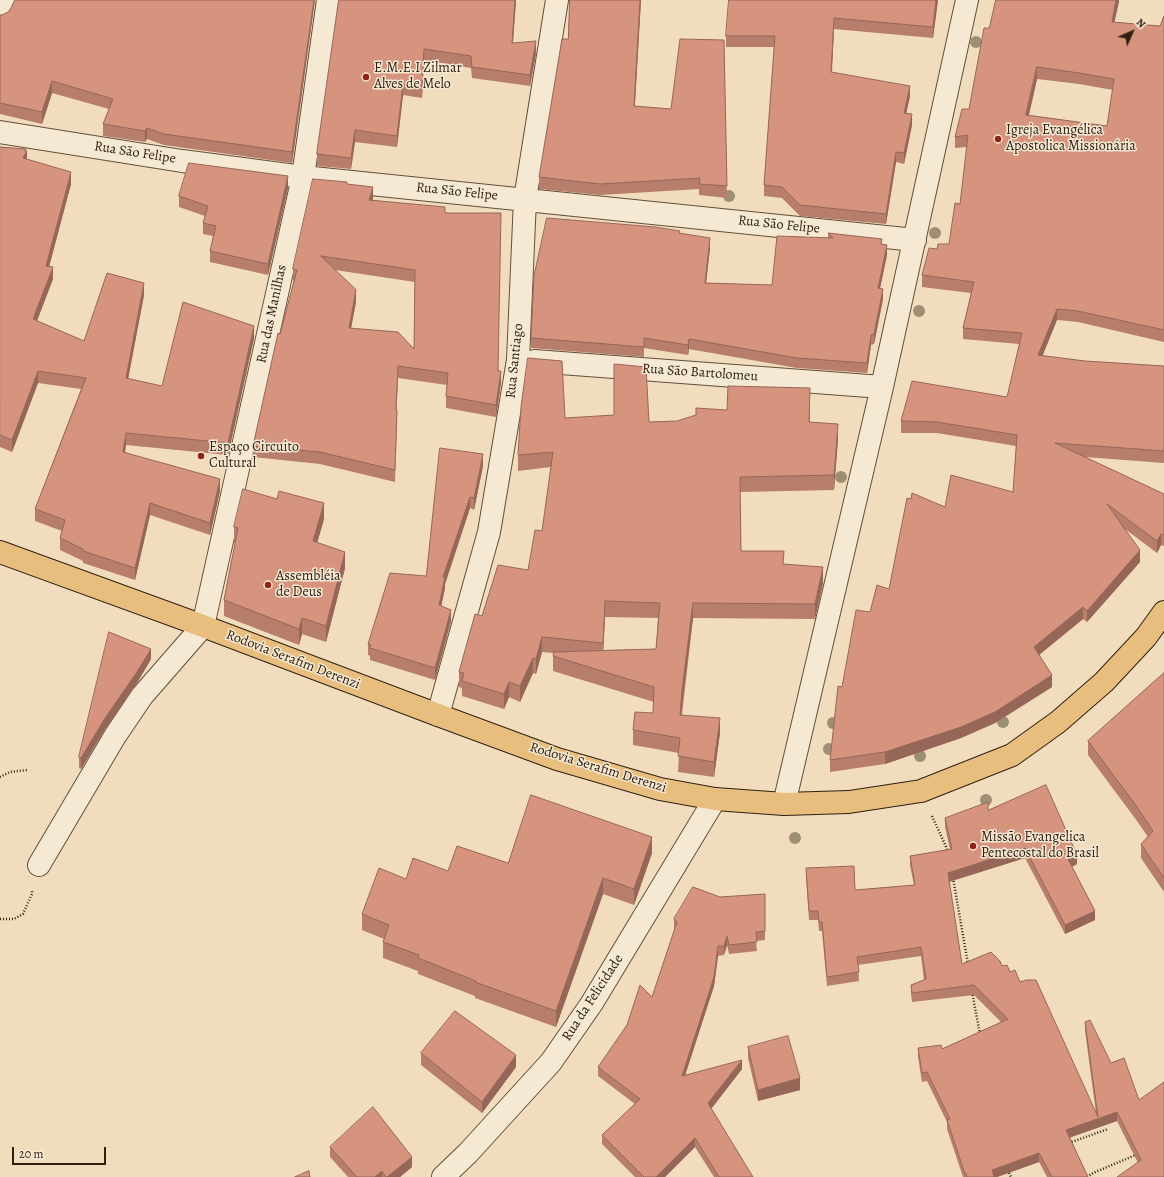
<!DOCTYPE html>
<meta charset="utf-8">
<style>
body{margin:0}
#map{position:relative;width:1164px;height:1177px;overflow:hidden;background:#f1ddbd;font-family:Alegreya,serif}
canvas{display:block}
.north{position:absolute;left:1112px;top:12px;width:40px;height:40px;-webkit-text-stroke:3px #f6e9d4;paint-order:stroke;rotate:45deg;font-size:11px;font-weight:700;line-height:16px;text-align:center;color:#2f2012}
.north::after{content:'';display:block;margin:auto;width:14px;height:18px;background:#2f2012;clip-path:polygon(50% 0,100% 100%,50% 72%,0 100%)}
.scale{position:absolute;left:12px;top:1147px;width:94px;height:18px;box-sizing:border-box;border:2px solid #2f2012;border-top:0;padding-left:5px;font-size:12px;line-height:14px;white-space:nowrap;color:#2f2012;-webkit-text-stroke:3px #f6e9d4;paint-order:stroke}
</style>
<div id="map">
<canvas width="1164" height="1177"></canvas>
<div class="north">N</div>
<div class="scale">20 m</div>
</div>
<script>
const c = document.querySelector('canvas').getContext('2d');
c.lineJoin = 'round';
function stroke(path, color, width, dash) {
  c.strokeStyle = color;
  c.lineWidth = width;
  c.lineCap = dash ? 'butt' : 'round';
  c.setLineDash(dash || []);
  c.stroke(path);
}
function fill(path, color) {
  c.fillStyle = color;
  c.fill(path, 'evenodd');
}
function write(font, color, halo, rows, align = 'center') {
  c.font = font + ' Alegreya,serif';
  c.lineWidth = 3;
  c.setLineDash([]);
  c.textBaseline = 'middle';
  c.strokeStyle = halo;
  c.fillStyle = color;
  for (const [text, x, y, turn = 0] of rows) {
    c.save();
    c.translate(x, y);
    c.rotate((+turn || 0) * Math.PI / 180);
    c.textAlign = isNaN(turn) ? turn : align;
    if (halo) c.strokeText(text, 0, 0);
    c.fillText(text, 0, 0);
    c.restore();
  }
}
const minor = new Path2D(`
 M0 14 6 0
 M0 132 182 161 303 177 915 240
 M534 361 882 387
 M438 715 489 532 518 360 525 199 557 0
 M784 804 882 387 967 0
 M39 865 115 736 142 696 203 626 303 177 328 0
 M443 1177 468 1153 551 1062 592 1003 715 799`);
const major = new Path2D(`
 M0 552 203 626 438 715 557 759 660 789 715 799 784 804 849 802 921 791 1012 755 1058 722 1104 682 1146 637 1164 612`);
stroke(minor, '#604f3d', 24);
stroke(major, '#2f2012', 24);
stroke(new Path2D(`
 M0 777 10 772 27 770
 M932 816 948 851
 M953 878 968 964
 M0 919H14L23 914 32 894V891
 M972 992 980 1034
 M1069 1143 1108 1129
 M1008 1170 1011 1177
 M1087 1177 1093 1173 1138 1154`), '#2f2012', 2.5, [1, 2]);
stroke(minor, '#f6e9d4', 22);
stroke(major, '#e8be7e', 22);
c.fillStyle = '#9d8f74';
for (const [x, y] of [
 [976,42],
 [729,196],
 [935,233],
 [919,311],
 [841,477],
 [1003,722],
 [833,723],
 [829,749],
 [920,756],
 [986,800],
 [795,838]
]) {
  c.beginPath();
  c.arc(x, y, 6, 0, 2 * Math.PI);
  c.fill();
}
fill(new Path2D(`
 M315 0 292 163 164 145 147 139 145 142 103 136V124L109 109 52 93 42 124 0 114V15Z
 M339 0H516L513 43 536 53 530 86 472 78 471 68 424 60 422 98 403 95 397 147 355 142 351 169 317 166V154Z
 M570 0H641L635 106 671 109 724 40 727 198 699 195V189L600 195 539 189V177L568 39Z
 M938 0 933 38 834 29 832 73 910 96 906 113 912 125 904 164 896 162 886 224 800 216 782 198 764 196V185L774 47H726V36Z
 M1119 0 1114 22 1160 26 1164 16V342L1078 322 1057 320 1042 356 1085 361 1164 366V463L1085 457 1164 494V546L1161 545 1157 553 1125 529 1140 562 1087 622 1083 619 1039 655 1052 687 995 723 961 738 885 764 830 772V760L842 687 870 612 889 589 945 507 1013 492 1016 446 937 433H901V421L1007 397 1019 344 963 339V328L971 293 922 287V275L937 249 949 244 960 204 967 147 955 148V137L969 109 989 28ZM1037 79 1079 84 1113 90 1107 126 1029 115Z
 M0 147 26 151 27 159 71 184 49 267 53 279 37 321 84 341 144 295 128 379 162 386 254 338 228 455 126 445 125 452 220 491 210 535 150 515 135 580 83 563V561L60 550V538L62 531 35 521V509L81 389 38 383 12 452 0 447Z
 M347 184 373 199V200L445 213 499 371 501 383 496 417 446 408V396L447 385 398 378 396 409 397 422 395 482 320 464 253 457V446L280 334 294 281H293V269ZM335 270 415 282 414 349 351 328 356 302Z
 M288 188 268 275 210 262V251L213 236 203 234V223L205 216 179 207V196Z
 M680 233 710 248 706 283 772 285 828 238V233L882 244 887 255 880 288 883 299 874 344 871 345 867 373 797 368 689 349 688 355 644 348V357L531 348V338Z
 M810 403V422L838 439 834 490 740 492 741 551 784 564 823 583 815 619 693 618 682 715 720 733 714 777 678 772 679 753 633 745V730L653 713 654 702 553 671V653L542 652 536 674 533 673 520 702 509 697 504 709 462 696V688L459 687V672L482 616 528 570 542 531 551 467 518 471V455L565 418 649 422 677 421 727 410ZM605 617 658 618 656 649 603 650Z
 M483 466 474 510 470 508 445 584V588L441 606 451 621 435 680 370 660V656L368 655V644L426 576Z
 M324 519 317 543 345 568 326 642 302 634 299 645 224 616V600L235 543H234V527Z
 M151 659 137 683 105 729 81 769 79 768V757Z
 M1164 673V892L1141 858V844L1148 837 1137 821 1088 755V741Z
 M988 810 1077 864 1071 867 1095 920 1065 934 1025 858 949 882 962 964 1002 966 1010 972 1020 982 1096 1113 1085 1031V1022L1164 1177 1138 1163 1117 1121 1070 1137 1088 1177H1047L1039 1162 997 1177H963L947 1129V1122L927 1081 922 1082 918 1057V1048L942 1049 1001 1022 974 995 912 1002 911 994V985L924 980 921 956 858 965 859 981 827 986 822 931H819L818 920H809L806 877V868L855 890 914 885 910 865V856L950 849 945 827V818Z
 M652 853 634 905 603 894 556 1027 475 998V996L418 974V971L383 958V942L384 939 362 930V914L406 879 448 871 508 863Z
 M674 919 765 931V940L756 941 757 951 729 954 727 945 724 955 718 956 714 986 685 1075 742 1069 711 1109 753 1177H714L695 1147 665 1177H635L602 1144V1135L635 1104 598 1076V1067L627 1025 652 997 675 928H674Z
 M748 1047 800 1090 758 1101 748 1058Z
 M421 1053 516 1067 482 1113 421 1065Z
 M330 1147 412 1167 400 1177H348L330 1157Z`), '#b87e6c');
fill(new Path2D(`
 M314 0H315L292 163V152Z
 M515 0H516L512 55V43Z
 M640 0H641L634 117V106Z
 M936 0H938L933 38V27Z
 M1116 0H1119V2L1112 33V22Z
 M834 18V29L831 83V72Z
 M536 41V53L530 86V75Z
 M424 49V60L422 98V86Z
 M1037 67V79L1026 127V115Z
 M52 81V93L42 124V112Z
 M403 84V95L397 147V136Z
 M910 86V96L904 124V113Z
 M912 114V125L904 164V153Z
 M147 128V139L145 142V131Z
 M355 130V142L351 169V158Z
 M26 149V152L27 151V163L23 158Z
 M896 152V162L886 224V214Z
 M71 172V184L46 278V266Z
 M288 176V188L268 275V264Z
 M373 187V199L369 212V200Z
 M710 238V248L705 293V283Z
 M887 245V255L878 298V288Z
 M53 267V279L33 331V319Z
 M144 283V295L126 390V378Z
 M883 289V299L874 344V334Z
 M356 290V302L349 339V328Z
 M1057 309V320L1038 367V355Z
 M254 326V338L228 455V443Z
 M871 335V345L867 373V363Z
 M689 339V349L688 355V345Z
 M398 366V378L396 420V409Z
 M38 371V383L12 452V440Z
 M501 371V383L496 417V405Z
 M838 424V439L834 490V475Z
 M126 433V445L123 464V452Z
 M483 454V466L474 510V498Z
 M220 479V491L210 535V523Z
 M470 497V508L445 584V588L439 617V605L443 577Z
 M150 503V515L135 580V568Z
 M324 503V519L313 557V541Z
 M1161 534V545L1157 553V541Z
 M1140 550V562L1087 622V611Z
 M345 552V568L326 642V626Z
 M823 567V583L815 619V604Z
 M605 601V617L603 658V643Z
 M693 603V618L682 705 680 730V715L682 690Z
 M1083 607V619L1034 659V647Z
 M451 610V621L435 680V668Z
 M302 618V634L299 645V629Z
 M542 637V652L536 674V659Z
 M151 649V659L137 683 105 729 81 769V758L105 718Z
 M533 658V673L520 702V686Z
 M1052 675V687L995 723 961 738 885 764V752Z
 M509 682V697L504 709V694Z
 M720 718V733L714 777V762Z
 M652 837V853L634 905V889Z
 M1025 848V858L948 882V873Z
 M1077 855V864L1068 869V859Z
 M603 878V894L556 1027V1011Z
 M1095 911V920L1065 934V925Z
 M727 936V945L724 955V946Z
 M718 946V956L714 986 682 1085V1076Z
 M516 1055V1067L482 1113V1102Z
 M742 1060V1069L708 1113V1103Z
 M800 1078V1090L758 1101V1090Z
 M1117 1112V1121L1066 1139V1130Z
 M695 1138V1147L665 1177H656Z
 M1039 1153V1162L997 1177H992V1170Z
 M412 1157V1167L400 1177H387Z
 M382 1171V1177H375Z`), '#966758');
const building = new Path2D(`
 M15 0H314L292 152 164 134 147 128 145 131 103 124 113 99 52 81 42 112 0 103V15H2L8 12 11 8Z
 M339 0H515L512 43 536 41 530 75 472 67 471 56 424 49 422 86 403 84 397 136 355 130 351 158 317 154Z
 M570 0H640L634 106 671 109 680 39 724 40 727 186 699 184 700 178 600 184 539 177 562 39H568Z
 M729 0H936L933 27 834 18 831 72 910 86 904 113 912 114 904 153 896 152 886 214 800 205 782 187 764 185 775 36H726Z
 M996 0H1116L1112 22 1160 26 1164 16V330L1078 311 1057 309 1038 355 1085 361 1164 366V451L1055 443 1164 494V535L1161 534 1157 541 1107 504 1140 550 1087 611 1083 607 1034 647 1052 675 995 712 961 727 885 752 830 760 838 686 842 687 856 610 870 612 877 585 889 589 907 498 911 499 912 493 945 507 951 475 1013 492 1017 435 937 422 901 421 912 381 1007 397 1022 333 963 328 974 282 922 275 929 248 937 249 938 244H949L955 203 960 204 968 135 955 137 962 109H969L984 28H989ZM1037 67 1079 73 1114 79 1107 126 1026 115Z
 M0 147 26 149 25 151H27L23 158 71 172 46 266 53 267 33 319 84 341 107 273 144 283 126 378 162 386 183 302 254 326 228 443 126 433 123 452 220 479 210 523 150 503 135 568 83 551V549L60 538 65 520 35 509 86 378 38 371 12 440 0 435Z
 M189 163 288 176 268 264 210 251 216 226 203 223 208 206 179 196Z
 M313 179 347 182V184L373 187 369 200 445 207V213H501L498 371H501L496 405 446 396 448 373 398 366 396 409 397 410 395 470 320 452 253 446 278 333 280 334 297 270 293 269ZM321 256 415 270 414 349 398 332 349 328 356 290Z
 M547 218 655 227 680 231 679 233 710 238 705 283 772 285 777 236 833 238 828 233 882 239 881 244 887 245 878 288 883 289 874 334 871 335 867 363 797 358 689 339 688 345 644 338V347L531 338 534 276Z
 M528 358 562 361 565 418 614 415V364L646 367 649 422 677 421 696 415V408L727 410 728 386 810 388 809 422 838 424 834 475 740 477 741 551H784L783 564 823 567 815 604 693 603 682 690 680 715 720 718 714 762 678 756 680 738 633 730 635 712 653 713 654 687 553 656 554 652 656 649 660 603 605 601 603 643 542 637 536 659 533 658 520 686 509 682 504 694 462 681 464 673 459 672 475 614 482 616 498 565 528 570 535 530 542 531 553 452 518 455 521 407Z
 M440 448 483 454 474 498 470 497 443 577H445L439 605 451 610 435 668 370 648 371 645 368 644 390 573 426 576Z
 M243 489 277 499 279 491 324 503 313 541 345 552 326 626 302 618 299 629 224 600 238 528 234 527Z
 M109 632 151 649 137 672 105 718 81 758 79 757Z
 M1164 673V878L1141 844 1153 831 1137 807 1088 741Z
 M1046 785 1077 855 1068 859 1095 911 1065 925 1025 848 948 873 962 964 991 952 1000 961 1002 966 1007 965 1010 972 1015 970 1020 982 1026 980H1036L1098 1117 1085 1022 1090 1020 1111 1063 1124 1058 1139 1100 1164 1082V1177H1117L1141 1160 1117 1112 1066 1130 1088 1177H1052L1039 1153 992 1170 994 1177H967L966 1173 965 1174 947 1120 950 1119 927 1072 922 1073 918 1048 941 1045 942 1049 1008 1019 974 985 912 993 911 985 926 979 921 947 857 957 859 972 827 977 822 922H819L818 911H809L806 868 854 866 855 890 915 885 910 856 952 849 945 818 988 802V810Z
 M531 795 652 837 634 889 603 878 556 1011 475 982 476 981 418 958 419 955 383 942 389 925 362 914 379 868 406 879 413 858 448 871 457 846 508 863Z
 M693 887 720 897 765 894V931L756 932 757 942 729 945 727 936 724 946H718L714 977 682 1076 742 1060 708 1103 753 1177H719L695 1138 656 1177H644L602 1135 640 1099 598 1067 627 1025 640 985 652 997 677 922 674 919Z
 M455 1011 516 1055 482 1102 421 1053Z
 M788 1036 800 1078 758 1090 748 1047Z
 M373 1107 412 1157 387 1177H386L382 1171 375 1177H357L330 1147Z
 M309 1171 310 1177H295Z`);
fill(building, '#d6937d');
stroke(building, '#966758', 1);
for (const [x, y, r, color] of [
 [366,77,4,"#8f2418"],
 [998,139,4,"#8f2418"],
 [201,456,4,"#8f2418"],
 [268,585,4,"#8f2418"],
 [973,846,4,"#8f2418"]
]) {
  const dot = new Path2D();
  dot.arc(x, y, r, 0, 2 * Math.PI);
  c.fillStyle = color;
  c.fill(dot);
  stroke(dot, '#f6e9d4', 1.5);
}
write('14px', '#2f2012', '#f6e9d4', [
 ["E.M.E.I Zilmar",374,69],
 ["Alves de Melo",374,85],
 ["Igreja Evangélica",1006,131],
 ["Apostolica Missionária",1006,147],
 ["Espaço Circuito",209,448],
 ["Cultural",209,464],
 ["Assembléia",276,577],
 ["de Deus",276,593],
 ["Missão Evangelica",981,838],
 ["Pentecostal do Brasil",981,854]
], 'left');
write('14px', '#2f2012', '#f6e9d4', [
 ["Rua São Felipe",135,153,9],
 ["Rua São Felipe",457,192,6],
 ["Rua São Felipe",779,225,6],
 ["Rua das Manilhas",272,314,-78],
 ["Rua Santiago",515,361,-84],
 ["Rua São Bartolomeu",700,373,4],
 ["Rodovia Serafim Derenzi",293,660,21],
 ["Rodovia Serafim Derenzi",598,768,17],
 ["Rua da Felicidade",593,998,-57]
]);
</script>
